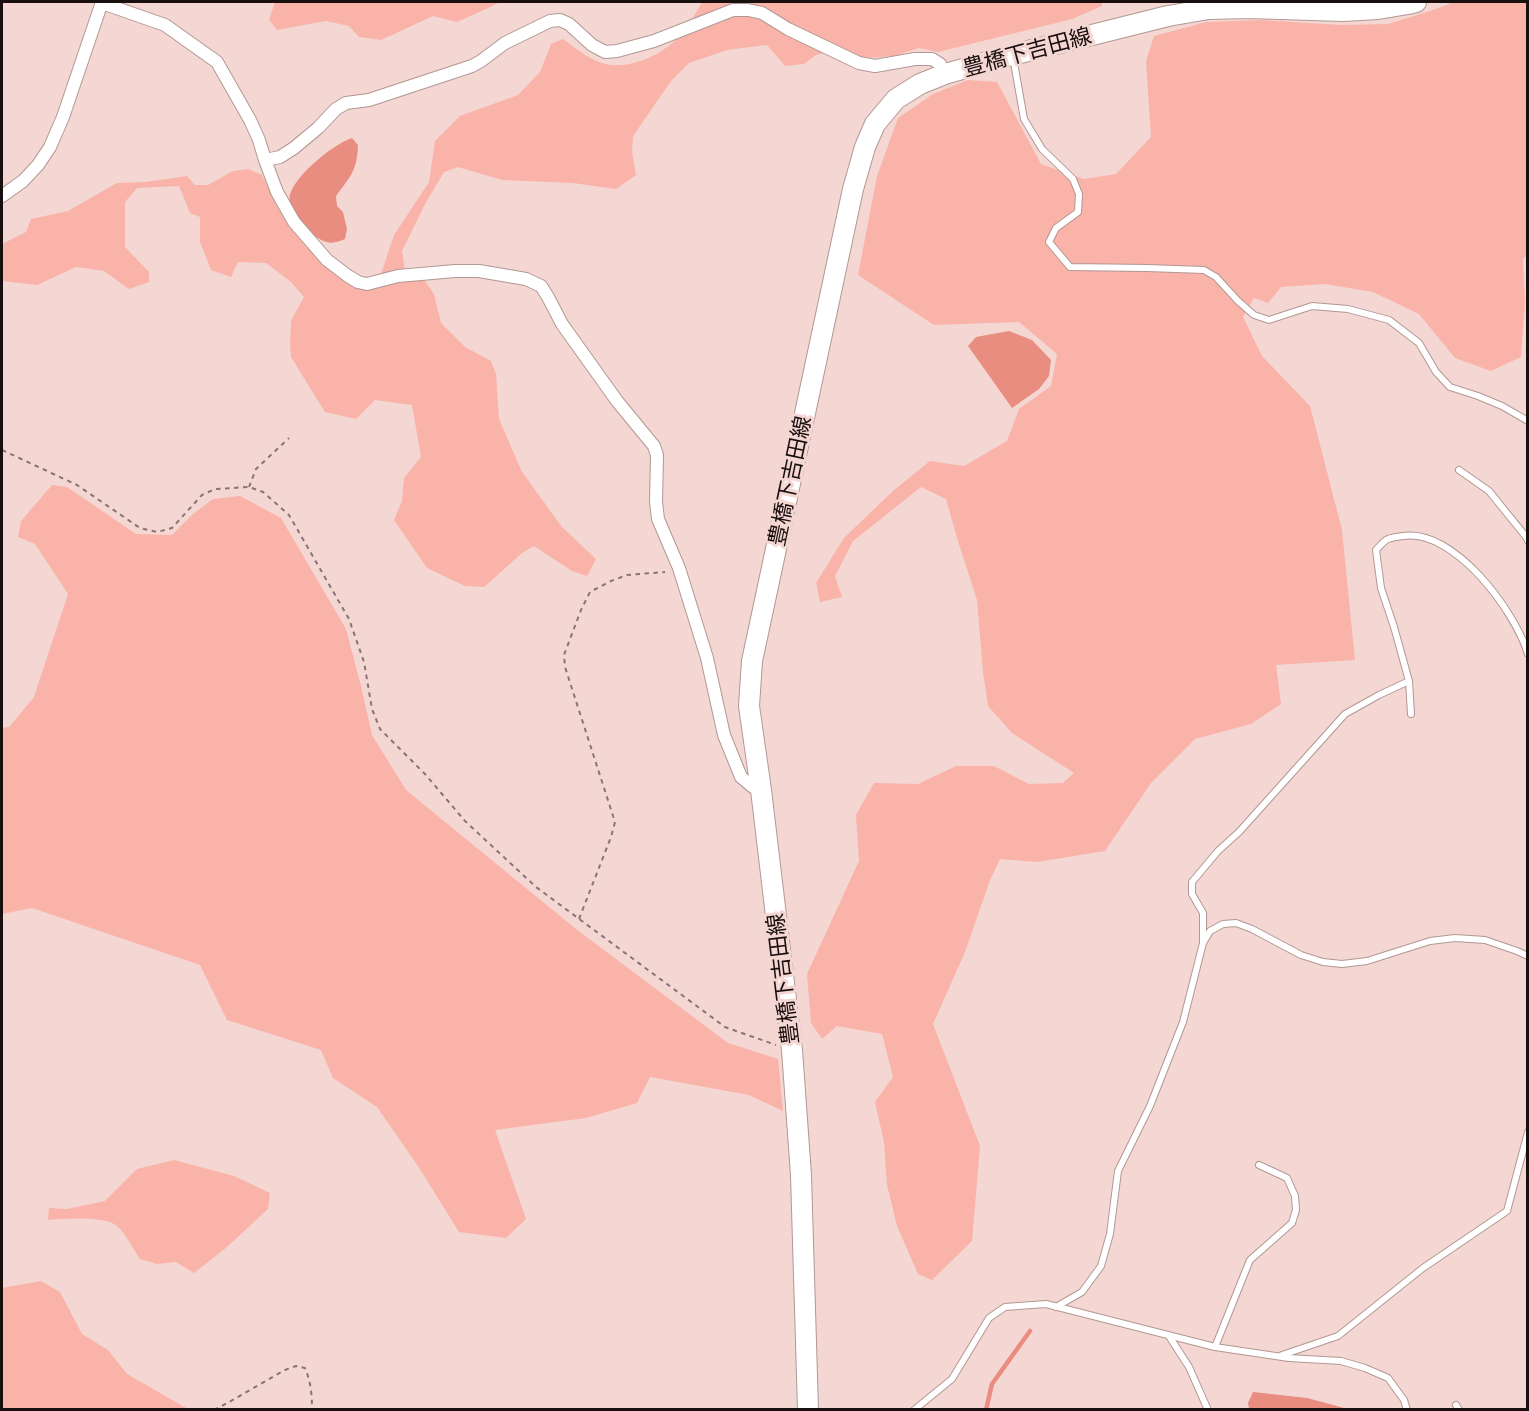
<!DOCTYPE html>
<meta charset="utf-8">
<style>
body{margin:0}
#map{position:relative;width:1529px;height:1411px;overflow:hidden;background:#f4d7d3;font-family:"Exo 2",sans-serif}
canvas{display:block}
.frame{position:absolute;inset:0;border:3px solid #190f0e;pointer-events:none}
</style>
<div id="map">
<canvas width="1529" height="1411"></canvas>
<div class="frame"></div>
</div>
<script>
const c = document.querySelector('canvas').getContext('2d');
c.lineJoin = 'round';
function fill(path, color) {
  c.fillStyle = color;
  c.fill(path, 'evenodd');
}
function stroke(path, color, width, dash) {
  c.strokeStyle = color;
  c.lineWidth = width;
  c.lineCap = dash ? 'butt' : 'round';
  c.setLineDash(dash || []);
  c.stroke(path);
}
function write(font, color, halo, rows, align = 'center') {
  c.font = font + ' "Exo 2","Noto Sans JP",sans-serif';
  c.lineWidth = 6;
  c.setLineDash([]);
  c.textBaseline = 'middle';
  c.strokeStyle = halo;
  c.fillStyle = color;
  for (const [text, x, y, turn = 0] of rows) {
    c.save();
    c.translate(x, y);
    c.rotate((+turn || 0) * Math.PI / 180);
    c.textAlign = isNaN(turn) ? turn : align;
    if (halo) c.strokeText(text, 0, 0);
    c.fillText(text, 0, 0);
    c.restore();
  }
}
fill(new Path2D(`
 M275 2H500L486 9 457 22 433 16 381 40 359 37 349 26 326 21 277 30 269 20Z
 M702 2H1102V6L1072 19 938 52 919 48 894 56 865 58 840 49 816 55 804 64 785 66 767 45 727 50 689 63 671 81 633 136 632 152 636 175 616 189 573 183 502 180 458 167 444 172 425 204 402 251 405 271 425 281 434 294 441 323 465 347 491 361 496 374 499 419 522 472 562 527 596 559 587 576 572 571 534 546 522 553 484 587 465 586 427 568 394 520 402 501 404 478 421 457 412 405 375 400 356 419 325 412 291 357 290 342 291 321 304 297 291 282 266 263 238 262 231 277 211 270 200 242V217L190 213 179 186 137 188 125 202V247L149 272V282L129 289 104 271 76 267 37 285 2 281V244L26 232 31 219 68 211 117 183 146 182 187 176 195 185H208L233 171 248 169 262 175 277 206 293 230 336 274 357 285 381 274 394 235 429 182 435 141 460 116 518 95 540 72 551 44 563 39C577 49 594 64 612 65 636 67 662 54 679 37 688 27 696 13 702 2Z
 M1454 2H1527L1528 254 1523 259 1525 302 1521 357 1491 371 1455 358 1419 314 1373 292 1325 284 1281 287 1268 303 1254 298 1243 317 1262 356 1310 406 1342 530 1355 660 1276 665 1281 704 1251 724 1195 739 1151 783 1105 851 1037 862 1000 859 990 880 965 952 933 1024 980 1146 972 1241 932 1280 918 1274 897 1226 887 1185 884 1142 875 1102 893 1077 882 1034 837 1026 822 1039 811 1023 807 974 859 861 856 815 874 783 918 784 956 766H994L1029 784 1063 783 1074 773 1012 733 988 706 983 672 977 600 957 538 946 499 921 487 853 541 835 576 842 597 820 602 816 583 844 538 893 491 930 461 964 466 1007 441 1019 409 1051 386 1057 354 1019 322 934 325 858 275 877 176 898 118 933 94 968 80 997 82 1041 164 1084 179 1116 174 1151 137 1146 61 1154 36 1206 22 1261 20 1341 25 1388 24 1433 10Z
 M52 485 67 487 136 534 172 535 193 514 213 499 240 496 281 518 346 629 361 686 372 735 406 790 576 929 728 1043 778 1059 783 1111 749 1095 650 1077 637 1103 586 1118 495 1130 526 1219 506 1238 459 1232 418 1166 377 1107 333 1078 321 1050 227 1020 200 965 32 908 2 914V728L9 727 34 697 68 594 35 544 18 537 21 521Z
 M174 1160 234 1176 270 1193 268 1209 227 1247 194 1273 176 1262 157 1264 140 1259C134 1250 125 1233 118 1227 107 1215 64 1219 48 1220L49 1208 67 1209 105 1201 137 1169Z
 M41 1281 60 1292 82 1334 108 1350 127 1374 188 1409H2V1288Z`), '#f9b3a8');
fill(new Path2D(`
 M352 138 358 145C357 170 351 176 336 196L337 206 343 212 347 229 345 239C340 241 332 244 327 242 312 239 285 210 290 194 297 174 332 145 352 138Z
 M1009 331 1032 340 1051 360 1049 376 1039 389 1012 408 968 346 976 337Z
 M1253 1392 1307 1398 1348 1409H1249L1248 1403Z`), '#e88d80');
stroke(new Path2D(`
 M986 1410 992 1384 1030 1331`), '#e88d80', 4.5);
const service = new Path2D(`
 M1013 57 1024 119 1042 149 1073 179 1079 194 1078 212 1056 228 1049 242 1070 267 1147 268 1204 270 1216 277 1238 301 1254 315 1269 320 1312 306 1348 309 1389 320 1419 343 1436 372 1450 387 1478 396 1502 406 1528 421
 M1459 470 1489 491 1527 538 1528 541
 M1411 714 1409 681 1394 627 1381 588 1376 550C1379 547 1382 543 1386 540 1390 537 1398 537 1403 536 1454 528 1515 611 1528 654
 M1203 942V913L1192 894V882L1218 851 1239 832 1345 714 1379 695 1409 681
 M1056 1307 1082 1292 1101 1266 1110 1234 1118 1171 1150 1106 1183 1022 1203 943 1210 931 1223 924 1236 923 1252 929 1301 955 1323 962 1342 964 1367 961 1430 941 1455 938 1485 940 1517 951 1528 956
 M1169 1336 1189 1367 1208 1410
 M1215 1347 1250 1260 1292 1223 1296 1210 1295 1196 1287 1178 1259 1165
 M1282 1355 1338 1336 1423 1268 1507 1211 1528 1132
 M1456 1405 1459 1410
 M914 1410 952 1379 989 1318 1005 1307 1046 1304 1215 1347 1289 1358 1341 1361 1365 1368 1388 1378 1404 1400 1407 1410`);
const minor = new Path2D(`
 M102 3 165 25 217 62 250 120 259 140 265 160 280 157 294 148 318 128 336 109 346 103 369 100 472 66 481 61 505 43 550 21 560 20 569 24 592 45 605 52 617 51 654 41 733 10H748L762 13 788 29 859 63 875 66 915 59H932L940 64 945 74
 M265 160 277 192 294 222 327 260 348 276 358 282 367 284 398 276 455 271H479L526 279 541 286 548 297 562 324 617 401 654 446 657 455 656 502 658 519 679 568 707 658 724 735 741 777 753 787 761 790
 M2 196 23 181 38 165 50 147 63 117 102 2`);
const primary = new Path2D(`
 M808 1410 801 1175 792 1050 761 790 749 706 752 661 853 189 865 147 875 124 896 99 920 84 945 74 1012 55 1168 16 1209 9 1249 8 1343 11 1378 9 1408 4 1416 2`);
stroke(service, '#b29793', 8);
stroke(minor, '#b29793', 14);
stroke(primary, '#b29793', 22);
stroke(new Path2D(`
 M2 450 77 485 140 528 157 532 172 528 202 495 215 489 249 487 263 492 289 515 349 619 364 662 372 709 380 729 425 774 465 821 536 887 725 1027 776 1045
 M249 487 256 469 289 438
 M579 919 611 837 615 822 565 667 564 655 581 610 590 592 611 581 627 575 665 572
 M214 1410 222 1406 285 1370 296 1366 305 1368C311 1382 312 1395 312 1410`), '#887472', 2, [4.5, 4.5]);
stroke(service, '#fff', 6);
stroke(minor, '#fff', 12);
stroke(primary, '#fff', 20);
write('22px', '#190f0e', '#f4d7d3', [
 ["豊橋下吉田線",1027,52,-15],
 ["豊橋下吉田線",790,481,-78],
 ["豊橋下吉田線",783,979,-97]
]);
</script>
